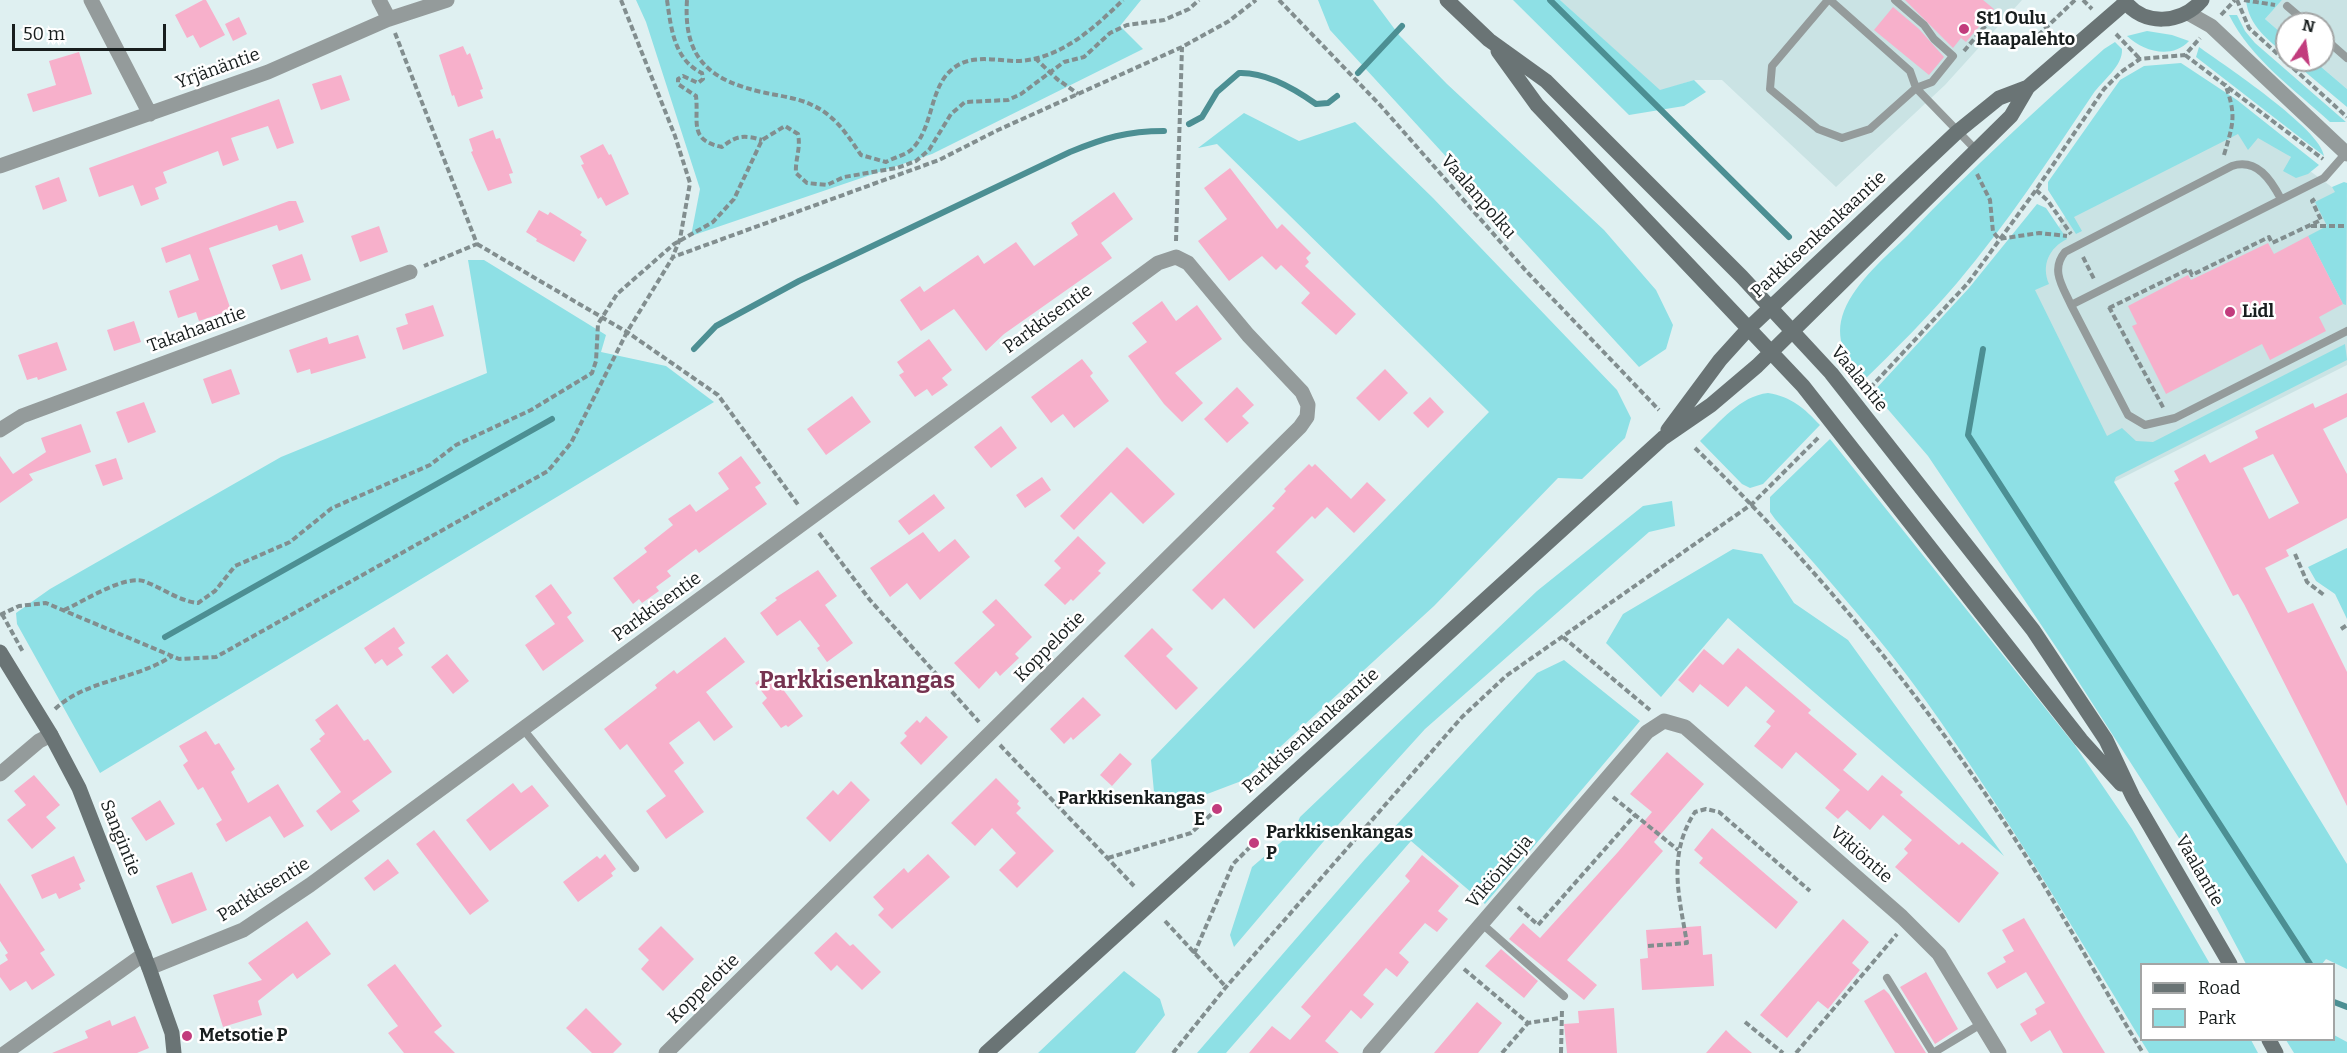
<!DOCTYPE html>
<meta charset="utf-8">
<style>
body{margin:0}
#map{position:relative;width:2347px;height:1053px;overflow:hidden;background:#dff0f1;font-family:Bitter,serif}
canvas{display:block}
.legend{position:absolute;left:2140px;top:963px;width:195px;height:78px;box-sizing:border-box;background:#fff;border:2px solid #a3a5a5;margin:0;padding:8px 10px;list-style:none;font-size:18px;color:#181e1e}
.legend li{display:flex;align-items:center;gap:12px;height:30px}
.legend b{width:30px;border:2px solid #a3a5a5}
.north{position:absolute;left:2275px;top:12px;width:60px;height:60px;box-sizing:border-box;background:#fff;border:2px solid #a3a5a5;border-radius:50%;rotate:13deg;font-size:16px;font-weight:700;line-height:24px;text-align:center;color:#181e1e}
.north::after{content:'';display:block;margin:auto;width:21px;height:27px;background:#c23c7d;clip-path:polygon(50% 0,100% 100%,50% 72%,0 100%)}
.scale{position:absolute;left:12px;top:24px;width:154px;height:27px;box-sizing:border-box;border:3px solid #181e1e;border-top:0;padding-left:8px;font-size:18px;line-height:21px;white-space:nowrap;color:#181e1e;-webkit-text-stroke:4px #fff;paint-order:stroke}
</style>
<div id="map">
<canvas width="2347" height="1053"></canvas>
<ul class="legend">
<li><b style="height:8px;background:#6a7475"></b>Road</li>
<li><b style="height:16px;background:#8ee0e5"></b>Park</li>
</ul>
<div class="north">N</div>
<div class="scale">50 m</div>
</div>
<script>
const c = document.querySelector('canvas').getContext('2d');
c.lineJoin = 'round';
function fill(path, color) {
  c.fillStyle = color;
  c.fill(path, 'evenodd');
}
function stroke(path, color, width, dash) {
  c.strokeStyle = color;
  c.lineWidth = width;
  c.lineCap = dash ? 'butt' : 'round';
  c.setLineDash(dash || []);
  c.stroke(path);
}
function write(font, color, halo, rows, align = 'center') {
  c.font = font + ' Bitter,serif';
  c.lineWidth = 5;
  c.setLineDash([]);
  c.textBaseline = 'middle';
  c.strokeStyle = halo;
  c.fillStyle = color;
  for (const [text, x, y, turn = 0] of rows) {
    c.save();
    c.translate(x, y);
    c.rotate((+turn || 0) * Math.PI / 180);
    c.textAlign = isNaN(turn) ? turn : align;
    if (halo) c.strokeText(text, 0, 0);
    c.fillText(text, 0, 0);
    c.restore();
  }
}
fill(new Path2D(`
 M1560 0H2022L1945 85 1836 187 1722 80H1694L1660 91Z
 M2282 0H2347V89L2313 60H2323V24H2287V38L2265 19Z
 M2233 115 2347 198V365L2114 482 2025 283 2072 205Z`), '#cae3e4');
fill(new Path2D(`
 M636 0H1141L1120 26 1143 49 932 154 691 236 700 189 646 22Z
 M1318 0H1373L1399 35 1447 84 1604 230 1656 290 1673 325 1666 349 1639 367 1330 30Z
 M1513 0H1560L1660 90 1694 80 1706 92 1684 106 1629 115Z
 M2246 0H2282L2265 19 2287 38V56C2268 39 2249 27 2246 0Z
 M2229 15H2237L2245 31 2255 43 2346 122H2330C2294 89 2251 59 2229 15Z
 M2147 31 2172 35 2189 41C2171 60 2143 51 2127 36Z
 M2115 42 2122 49C2123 66 2103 80 2093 94 2050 158 2007 224 1957 283 1927 318 1895 350 1862 382 1847 360 1833 339 1844 311 1856 281 1887 256 1909 234 1971 169 2037 109 2104 49Z
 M2199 47C2224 65 2321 129 2324 156L2196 57Z
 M2291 60H2313L2347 89V107Z
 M2181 63 2237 100 2319 165 2308 174 2296 178 2283 171 2291 157 2258 138 2248 150 2238 134 2074 217 2082 231 2076 234 2048 190V182L2120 80 2144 66Z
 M1244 113 1299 141 1355 122 1433 198 1617 390 1631 418 1625 438 1582 479 1558 478 1434 606 1244 780 1173 807 1154 792 1151 760 1489 412 1217 144 1198 148Z
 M2344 182 2347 183 2346 305 2343 304 2308 236 2327 226 2315 202 2335 192 2332 187Z
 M2037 204 2046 208 2067 239C2049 248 2041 265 2049 284L2035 290 2107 436 2122 428 2136 441 2153 442 2345 344 2347 360 2116 477 2114 482 2347 864V969L2326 959 2322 964H2246L2179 838 2062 656 1928 456 1873 392 1969 288Z
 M468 260H484L606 335 601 352 666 366 714 402 100 773 17 624 16 613 50 589 281 457 487 373Z
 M1768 393C1792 397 1804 408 1820 425L1763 484 1750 488 1742 484 1700 441C1720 422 1740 396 1768 393Z
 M1830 439 2074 744 2132 829 2210 964H2142V1040H2251L2258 1053H2149C2076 934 2007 814 1926 701 1880 637 1827 578 1775 519L1770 512V497Z
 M1672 501 1675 526 1649 532 1425 729 1329 835 1234 947 1230 935 1252 867 1294 831 1300 817 1537 591 1643 506Z
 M2347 548V619L2335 594 2316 581 2308 567Z
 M1733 549 1762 554 1794 603 1848 640 2004 856 1728 618 1661 697 1606 643 1623 614Z
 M1564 660 1640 721 1485 904 1411 841 1226 1053H1197L1365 859 1537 673Z
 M1124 971 1160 999 1165 1015 1135 1053H1038Z
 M2334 1035 2347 1042V1053H2294L2286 1040H2334Z`), '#8ee0e5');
stroke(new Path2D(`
 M1550 0 1789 237
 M1358 73 1402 26
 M1189 124 1202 117 1217 92 1239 73C1265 72 1295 89 1316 104L1328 103 1337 96
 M694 349 716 326 799 281 1070 152C1104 138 1127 131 1164 131
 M1983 349 1968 435 2310 964
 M165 637 552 419
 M2334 1002 2347 1007`), '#4c8f93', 6);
fill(new Path2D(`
 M203 0H206L225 35 200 48 193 35 187 38 175 15Z
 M1905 0H1983L1994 9 1966 42 1961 38 1953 48Z
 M1893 7 1919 29 1944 57 1929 75 1874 30Z
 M239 17 247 34 233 41 225 24Z
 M463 46 467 55 470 53 483 89 480 90 483 98 458 107 454 95 452 96 439 55Z
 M79 52 92 94 33 112 27 94 56 85 49 61Z
 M341 75 350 100 321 110 312 84Z
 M279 99 294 143 277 149 268 126 231 138 239 160 223 166 218 151 163 172 167 183 155 188 159 199 141 206 133 185 99 197 89 168Z
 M493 130 496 139 500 138 513 173 509 174 512 183 488 191 471 152 473 151 469 139Z
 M603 144 609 155 611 154 629 194 606 206 601 197 598 199 581 165 584 164 580 156Z
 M1230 168 1277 229 1282 224 1311 253 1306 258 1309 262 1305 266 1356 314 1336 335 1301 303 1310 293 1281 265 1276 270 1262 256 1229 281 1198 241 1227 219 1204 188Z
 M59 177 67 201 43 210 35 186Z
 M1114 192 1133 219 1101 243 1112 258 1004 334 986 351 954 309 921 331 900 300 920 286 924 292 978 255 984 264 1016 242 1034 266 1078 235 1071 223Z
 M289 201H296L304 222 279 231 277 225 209 248 231 310 199 321 196 312 178 318 169 291 199 280 190 254 166 263 161 248Z
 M539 210 548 215 550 212 582 232 580 235 587 240 574 262 536 241 537 239 526 232Z
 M379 226 388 252 360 262 351 236Z
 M2308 236 2343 304 2319 317 2326 331 2270 360 2262 344 2166 394 2132 326 2137 324 2128 306 2188 275 2191 280 2268 243 2274 254Z
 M302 254 311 280 281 290 272 265Z
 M1162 301 1176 321 1197 305 1222 339 1175 373 1203 403 1182 422 1164 404 1128 356 1147 342 1132 323Z
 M433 305 444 336 403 350 396 328 408 324 405 314Z
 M134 321 141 342 114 351 107 330Z
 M358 335 366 358 311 374 310 369 297 373 289 350 327 337 329 344Z
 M929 339 952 370 942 378 948 385 932 396 927 389 915 397 899 375 904 372 897 362Z
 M57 342 67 370 38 380 37 377 27 380 18 355Z
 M1082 359 1093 373 1090 376 1109 401 1074 428 1063 414 1051 423 1031 397Z
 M231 369 240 394 212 404 203 379Z
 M1385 369 1408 393 1379 421 1356 398Z
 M1237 387 1254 405 1242 416 1249 423 1227 443 1204 419Z
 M2347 393V417L2323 429 2347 474V518L2286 550 2289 556 2265 568 2288 613 2313 603 2347 672V806L2244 604 2238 594 2233 596 2174 483 2179 480 2174 471 2205 454 2210 463 2258 438 2255 431 2313 403 2315 408ZM2273 454 2299 503 2269 519 2243 468Z
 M852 396 871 422 826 455 807 429Z
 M1430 397 1444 412 1428 428 1413 413Z
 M144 402 156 432 128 443 116 412Z
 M81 424 91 452 29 474 33 480 0 503V456L13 474 46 452 41 438Z
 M1001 426 1017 448 991 468 974 447Z
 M1127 447 1175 494 1143 524 1111 492 1074 530 1060 516Z
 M741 456 761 483 755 487 767 504 699 553 696 549 667 571 671 576 656 587 659 591 642 603 639 599 633 604 613 578 647 552 644 548 673 525 668 519 690 504 696 512 729 489 718 473Z
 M116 458 123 479 103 486 95 465Z
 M1309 464 1312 467 1315 464 1351 499 1367 482 1386 500 1354 533 1327 507 1315 519 1312 516 1276 552 1304 580 1254 629 1224 598 1212 610 1192 590 1275 508 1272 506 1286 491 1284 489Z
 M1042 477 1051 490 1025 508 1016 495Z
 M934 494 945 508 909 535 898 521Z
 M923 532 939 552 955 539 970 557 920 600 907 583 890 597 870 568Z
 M1078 536 1106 563 1098 571 1101 573 1073 601 1071 599 1065 605 1044 585 1061 568 1054 561Z
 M818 570 837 596 825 605 853 643 827 662 817 648 820 646 800 620 777 636 760 613 777 600 775 598Z
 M551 584 572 613 567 617 584 641 543 671 525 645 555 624 535 596Z
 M996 599 1032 637 1015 654 1019 658 1000 676 996 671 979 689 954 663 995 625 982 612Z
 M394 627 405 643 398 648 403 655 387 666 382 659 375 664 364 648Z
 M1152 628 1173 649 1166 656 1198 688 1176 710 1124 656Z
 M725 637 745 662 706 692 733 727 714 741 699 721 669 743 684 763 674 771 704 812 666 839 646 811 666 796 627 744 620 750 604 729 657 688 655 685 674 670 677 674Z
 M1738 648 1811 710 1808 713 1857 754 1843 770 1868 791 1882 775 1903 792 1900 795 1959 845 1962 842 1999 873 1959 923 1895 867 1908 853 1904 849 1912 840 1883 815 1870 830 1847 810 1838 819 1825 808 1840 790 1796 752 1782 769 1754 746 1771 726 1766 722 1775 711 1746 686 1728 707 1700 684 1693 693 1678 680 1704 649 1723 665Z
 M447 654 469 681 453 694 431 667Z
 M770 672 803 716 788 727 786 725 781 728 762 703 767 698 755 683Z
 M1083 697 1101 715 1073 740 1071 737 1064 744 1050 729Z
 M337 704 364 741 368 739 392 772 352 801 360 811 331 831 316 811 341 792 310 749 321 741 319 739 325 734 315 720Z
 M926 716 948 737 921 765 900 743 907 736 904 733 917 720 920 723Z
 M206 731 215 745 219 743 235 769 231 772 248 803 278 784 304 826 284 838 270 816 226 842 216 824 222 820 203 787 198 790 183 765 188 761 179 746Z
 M1667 752 1704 784 1654 842 1663 851 1567 960 1597 985 1584 1000 1509 939 1523 923 1540 938 1618 852 1652 812 1630 794Z
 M1120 753 1132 764 1112 786 1100 775Z
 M34 775 60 805 46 817 56 828 32 849 7 820 26 805 14 791Z
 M996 778 1019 801 1017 804 1021 808 1016 813 1054 851 1017 888 999 870 1016 853 992 828 975 846 951 823Z
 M851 781 870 800 830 842 806 818 833 790 838 795Z
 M513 783 521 793 532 785 549 806 490 851 466 820Z
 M160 800 175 824 146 841 131 818Z
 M1712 828 1798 902 1776 929 1699 863 1703 858 1694 850Z
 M434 830 489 901 470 915 416 844Z
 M605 854 616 869 611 873 613 876 578 902 563 882 597 856 600 859Z
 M928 854 950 877 892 929 878 915 884 909 873 897 904 868 908 873Z
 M1422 855 1459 886 1438 911 1448 919 1437 932 1425 923 1399 953 1409 962 1397 977 1386 968 1363 995 1374 1004 1361 1019 1351 1010 1325 1041 1339 1053H1249L1272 1026 1290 1040 1311 1016 1301 1007 1410 881 1405 876Z
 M74 856 85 881 79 884 81 889 59 899 56 893 42 899 31 875Z
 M388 859 399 873 374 891 364 878Z
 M192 872 207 910 172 924 156 886Z
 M0 883 45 950 40 953 55 975 32 990 26 981 10 991 0 977V965L8 960 5 955 8 953 0 941Z
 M2024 918 2083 1017 2105 1053H2063L2050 1030 2031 1042 2020 1024 2037 1014 2035 1009 2045 1003 2026 972 1997 989 1987 973 2006 962 2003 957 2014 951 2002 930Z
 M1843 919 1869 942 1852 963 1860 970 1828 1009 1818 1001 1787 1038 1760 1015Z
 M307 921 331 954 297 979 293 973 258 1001 262 1015 223 1027 213 995 262 980 248 963Z
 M661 926 694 959 663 991 641 969 649 960 638 949Z
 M1701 926 1703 955 1712 954 1714 986 1642 990 1640 959 1648 958 1646 930Z
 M836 932 850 946 853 944 881 972 862 990 837 965 831 971 814 953Z
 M1501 949 1538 981 1524 998 1485 966Z
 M395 964 442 1026 434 1032 455 1053H404L388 1033 398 1026 367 985Z
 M1926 972 1958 1029 1935 1044 1900 987Z
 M1884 989 1889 994 1926 1053H1895L1864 1001Z
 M1477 1002 1502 1023 1478 1053H1434Z
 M586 1008 622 1044 613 1053H592L566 1028Z
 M1614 1008 1617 1053H1567L1564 1024 1579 1023 1578 1011Z
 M135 1016 149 1048 137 1053H52L88 1038 85 1031 110 1020 112 1026Z
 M1726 1030 1733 1037 1752 1053H1706Z`), '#f7b0cb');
stroke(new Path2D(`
 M621 0 675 136 690 183 680 239 673 256
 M667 0C671 28 674 60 702 73L703 79 698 83 683 76 678 79V84L696 96C699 122 688 140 722 147 737 135 744 135 762 140
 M687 0C683 59 710 81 766 93 780 96 797 98 810 104 835 115 846 133 861 155L886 162C893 158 905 155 911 150 935 127 928 86 955 67 973 54 998 61 1018 61 1061 59 1094 28 1123 0
 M1279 0 1380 105 1527 272 1659 410
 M2083 0 2092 9
 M2237 0 2249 28 2347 117
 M2244 0 2275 5
 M2221 15 2235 0
 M1980 32 2029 44 2075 0
 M395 33 477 244 424 266
 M2116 34 2140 59
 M1964 51 1992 18 1988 15
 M2185 55 2323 159
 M1035 58 1057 79 1078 94
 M2224 155C2233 124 2237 116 2225 84
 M1977 174 1990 200 1993 232 1999 239 2039 233 2067 236
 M2036 190 2048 201 2071 234
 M2311 226H2347
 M1176 241 1182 47
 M477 244 627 332 718 395 799 506
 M2083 257 2094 279
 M2109 307 2164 409
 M2109 308 2189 269 2192 275 2269 237 2272 243 2321 220 2312 201 2315 199
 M1870 388 1968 283 2036 190 2104 89 2121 72 2140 59 2185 55 2200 38
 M1695 448C1818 568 1930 704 2022 850 2064 916 2102 986 2143 1053
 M819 533 870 600 979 722
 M2295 554 2307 582 2324 595
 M64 610C85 601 126 573 146 582 164 589 179 601 198 603L215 591 235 566 290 542 332 508 430 465 456 445 531 410 592 373 596 361 598 324 617 294 674 244 713 222 734 199 762 140 785 126 798 134C801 149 795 159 796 173L807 183 827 185 844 177 897 168 916 161 929 150 951 114 965 102 1008 100 1021 94 1064 62 1084 57 1110 33 1127 25 1164 20 1189 9 1199 0
 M2 614 23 652
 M0 615 19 606 46 603 179 659 216 657 548 471 571 443 627 332 673 257 939 160 998 130 1182 47 1229 21 1256 0
 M2341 629 2347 625
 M1563 637 1650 710
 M55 709C87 679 136 680 172 656
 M1000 745 1134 886
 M1613 797 1678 850
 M1108 858 1191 833 1217 809
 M1518 907 1538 925 1635 815
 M1165 921 1226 987
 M1648 946 1687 943C1679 896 1667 855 1695 812L1706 809 1719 812 1810 891
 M1194 954 1233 864 1254 843
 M1464 969 1528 1023 1560 1018
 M1745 1022 1783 1053
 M1173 1053 1226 987 1462 717 1506 676 1752 504 1820 436
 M1502 1053 1528 1023
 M1561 1053 1562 1009
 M1796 1053 1897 934`), '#828e8f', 4, [6, 3]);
stroke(new Path2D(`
 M1828 0 1772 66 1770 89 1818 129 1842 138 1870 129 1916 88 1932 82 1953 56 1934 39 1924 25 1895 0
 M1830 0 1910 71 1916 88 1976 150
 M2287 6 2308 24
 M2323 37 2347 58
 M2281 199C2271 180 2257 158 2232 166L2065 252C2050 270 2063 287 2071 305L2324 178 2346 153
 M2071 305 2128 415 2145 425 2175 418 2347 331
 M523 729 635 868
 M1481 923 1564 996
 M1887 978 1933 1053 1981 1024`), '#949b9b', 8);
stroke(new Path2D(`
 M91 0 150 114
 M379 0 389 19
 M2188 13 2211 26 2347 154
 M0 166 268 72 389 19 447 0
 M0 430 22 416 410 272
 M0 774 39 741 51 735
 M149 968 243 930 310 885 1158 263 1176 257 1188 263 1248 335 1302 392 1308 405 1307 417 1300 427 666 1053
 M5 1053 144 954
 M1370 1053 1647 732 1664 721 1685 727 1902 917 1939 954 1999 1053`), '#949b9b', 15);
stroke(new Path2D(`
 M1447 0 1489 40 1546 81 1742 277 1831 373 2033 630 2106 740 2133 797 2230 964
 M2124 0C2143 27 2182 24 2202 0
 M1498 51 1537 105 1803 386 2081 740 2121 784
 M1668 430 1720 360 1749 328 1957 132 1999 98 2028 87 2125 3
 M0 652 51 735 79 788 149 968 172 1033 174 1053
 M2269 1040 2276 1053
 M986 1053 1663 438 1711 405 1757 366 2011 116 2028 87`), '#6a7475', 15);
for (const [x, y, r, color] of [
 [1964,29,6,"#c23c7d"],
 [2230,312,6,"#c23c7d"],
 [1217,809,6,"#c23c7d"],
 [1254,843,6,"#c23c7d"],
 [187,1036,6,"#c23c7d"]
]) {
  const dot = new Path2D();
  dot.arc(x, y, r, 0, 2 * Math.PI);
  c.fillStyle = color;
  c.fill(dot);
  stroke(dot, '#fff', 2);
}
write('bold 18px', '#181e1e', '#fff', [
 ["St1 Oulu",1976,19],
 ["Haapalehto",1976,40],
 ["Lidl",2242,312],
 ["Parkkisenkangas",1205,799,"right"],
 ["E",1205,820,"right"],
 ["Parkkisenkangas",1266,833],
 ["P",1266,854],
 ["Metsotie P",199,1036]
], 'left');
write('18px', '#181e1e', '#fff', [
 ["Yrjänäntie",218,69,-20],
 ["Vaalanpolku",1478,197,49],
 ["Parkkisenkankaantie",1819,235,-43],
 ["Parkkisentie",1048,319,-36],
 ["Takahaantie",197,330,-20],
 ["Vaalantie",1859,379,51],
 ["Parkkisentie",657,607,-36],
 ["Koppelotie",1050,647,-45],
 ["Parkkisenkankaantie",1311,731,-42],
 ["Sangintie",120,838,68],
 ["Vikiöntie",1861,855,41],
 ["Vaalantie",2199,871,60],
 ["Vikiönkuja",1500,872,-49],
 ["Parkkisentie",264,890,-32],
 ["Koppelotie",704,989,-44]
]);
write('bold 24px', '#763350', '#fff', [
 ["Parkkisenkangas",857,681]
]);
</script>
